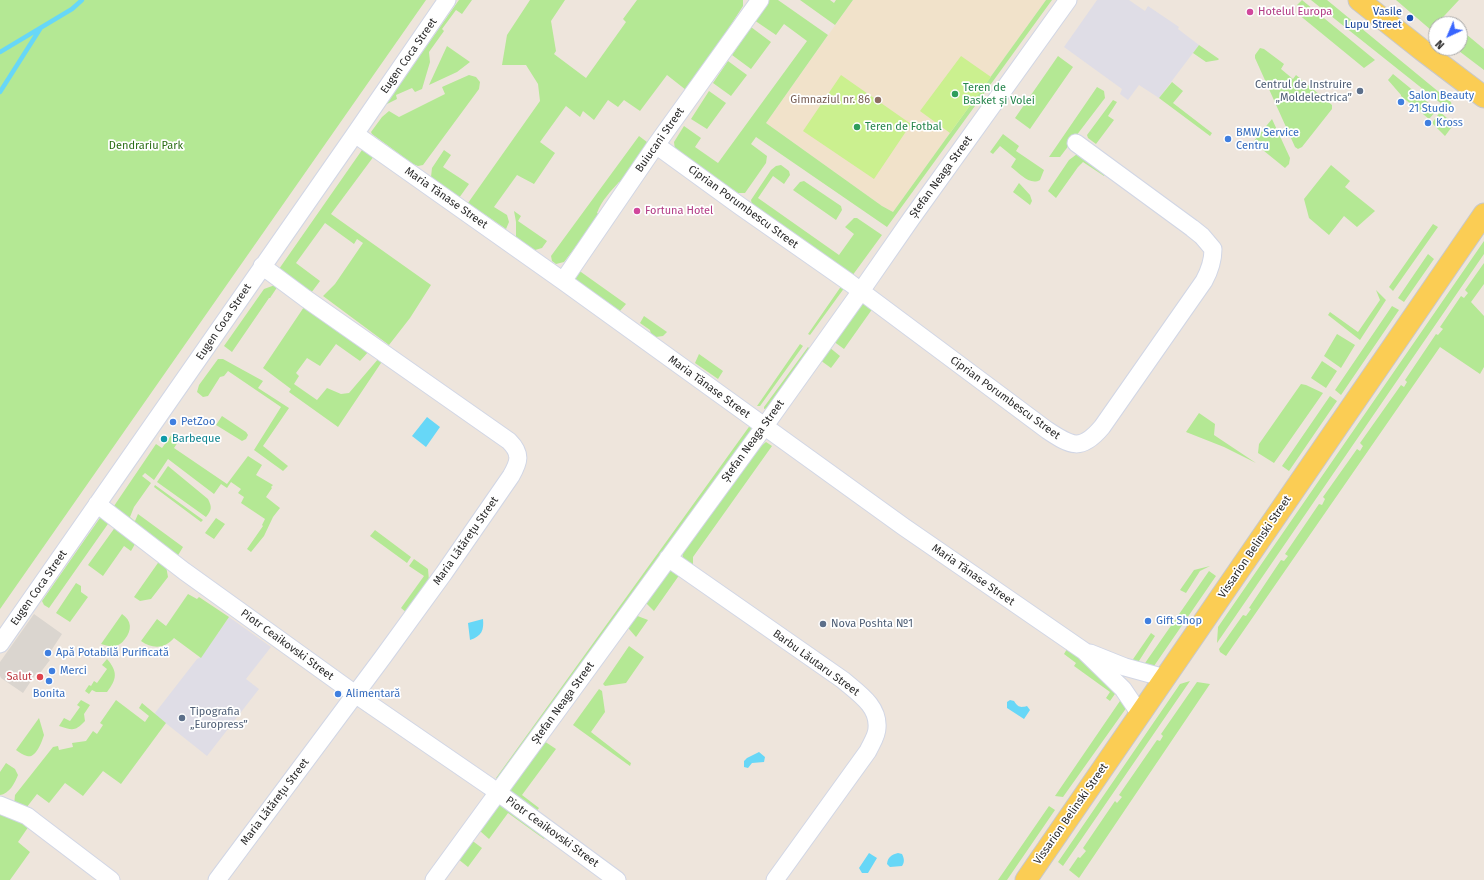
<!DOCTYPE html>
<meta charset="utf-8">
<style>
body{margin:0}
#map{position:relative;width:1484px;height:880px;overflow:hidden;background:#eee5dc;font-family:"Fira Sans",sans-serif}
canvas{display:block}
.north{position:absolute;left:1428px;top:16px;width:40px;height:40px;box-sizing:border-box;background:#fff;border:1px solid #aaa;border-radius:50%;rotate:224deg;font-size:11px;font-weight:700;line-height:16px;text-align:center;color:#2b2b2b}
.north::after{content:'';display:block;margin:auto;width:14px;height:18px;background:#3865ff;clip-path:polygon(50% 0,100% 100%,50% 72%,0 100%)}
</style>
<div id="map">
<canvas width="1484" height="880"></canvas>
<div class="north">N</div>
</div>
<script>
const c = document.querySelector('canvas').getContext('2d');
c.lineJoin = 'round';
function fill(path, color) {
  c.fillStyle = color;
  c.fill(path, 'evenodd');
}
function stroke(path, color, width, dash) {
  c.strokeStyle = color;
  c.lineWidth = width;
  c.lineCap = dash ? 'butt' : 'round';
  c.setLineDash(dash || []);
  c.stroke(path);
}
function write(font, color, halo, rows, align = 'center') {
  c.font = font + ' "Fira Sans",sans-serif';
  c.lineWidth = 3.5;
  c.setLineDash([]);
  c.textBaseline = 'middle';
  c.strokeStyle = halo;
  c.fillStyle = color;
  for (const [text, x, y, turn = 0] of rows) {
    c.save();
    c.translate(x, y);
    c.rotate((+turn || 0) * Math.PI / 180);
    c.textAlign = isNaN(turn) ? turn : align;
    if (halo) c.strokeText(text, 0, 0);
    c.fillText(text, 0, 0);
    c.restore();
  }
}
fill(new Path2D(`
 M1097 0H1129L1145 11 1148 6 1179 27 1178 29 1199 45 1159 98 1139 85 1128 100 1120 94 1122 89 1064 47Z
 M229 617 271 647 246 679 259 689 207 756 158 717 155 713 197 659 201 657Z`), '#dfdde6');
fill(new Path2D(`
 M853 0H1046L893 212 882 206 766 123Z`), '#f1e2ca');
fill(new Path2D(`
 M0 0H426L0 609Z
 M459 0H472L462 14 456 10 442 29 444 31 429 52 430 62 422 89 415 92 412 88 396 95 397 99 385 105Z
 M530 0H565L551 21 556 51 554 54 586 78 626 22 623 19 637 0H743V6L669 121 686 90 667 75 640 111 624 100 618 107 608 100 594 120 583 111 580 117 566 106 540 142 555 153 534 184 517 175 494 207 507 215 509 222 506 229 468 203 540 101 538 84 526 65H502L507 35Z
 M768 0H778L828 35 766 123 882 206 893 212 1046 0H1052L887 227 756 137 751 144 767 156 766 163 745 193H738L675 150 674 142 684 126 701 138 695 147 718 163 807 41 784 24 776 35 754 20Z
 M800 0H830L834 3 836 0H853L835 25Z
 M1302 0 1375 60 1364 68 1298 14 1302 10 1297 5Z
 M1311 0H1327L1451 102 1453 113Z
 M1396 0H1459L1431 30Z
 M751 27 771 42 751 69 732 55Z
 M1460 29 1484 49V70L1455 48H1460Z
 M1199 45 1219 59 1218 60 1206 62 1193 53Z
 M447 46 470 62 457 72 429 85Z
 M1260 48 1264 49 1284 64 1281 69 1293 79 1296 75 1332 105V109L1302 147 1298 149 1295 147 1255 58V55Z
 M1058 56 1073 67 1030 129 1015 118Z
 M728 61 747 75 731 96 713 83Z
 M1393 74 1437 110 1429 119 1401 96V95L1388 80Z
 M469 75 476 77 480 82 479 89 423 165 418 166 413 164 372 134 371 132 382 117 389 111 399 117 445 94 442 87Z
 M1172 82 1183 91 1173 103 1212 133 1210 136 1159 98Z
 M1097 87 1104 91 1105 98 1060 157H1049Z
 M709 91 726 103 707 129 691 119Z
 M1113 100 1117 102 1108 116 1114 120 1096 144 1088 138 1087 135Z
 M1440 112 1454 124 1445 136 1432 123Z
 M1272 119 1290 158 1289 164 1285 168 1253 142Z
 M1003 134 1019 146 1016 151 1044 170 1040 180C1030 186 1019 173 1011 167L1016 159 1000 146 993 154 990 152Z
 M639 136 647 142 649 150 624 184 619 182C610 192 602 200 597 213L600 215 564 262 556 264 552 261 551 256Z
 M364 149 374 156 331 214 431 285 410 318 389 345 323 296 335 284 363 243 357 239 354 244 325 223 296 263 320 281 311 293 279 269 362 150Z
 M444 150 451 155 443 167 469 184 459 198 431 177 432 168Z
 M1077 154H1082L1106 172 1104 176 1083 162 1078 167 1056 198 1048 191 1069 160Z
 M781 165 789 171 790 175 784 184 773 176 758 198 839 255 854 234 845 227 854 218H857L882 235 852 276 752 205 751 200 771 170 776 166Z
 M1331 165 1350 181 1345 187 1375 211 1357 227 1344 216 1329 235 1309 218 1304 199Z
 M804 181 841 206 842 210 836 220 793 190 800 182Z
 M1019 183 1030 195 1032 201 1030 205 1013 192Z
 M514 211 521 216 518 221 547 241 542 248 535 250 516 238V222Z
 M1433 224 1438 227 1393 291 1389 287Z
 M1484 241V254L1217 643 1218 627Z
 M1428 254 1434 259 1404 302 1398 298Z
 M1484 263V284L1471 302 1484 316V367L1480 374 1440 347 1226 656 1220 652 1219 649 1243 615 1246 616 1251 609 1249 608 1281 560 1284 561 1288 556 1285 554 1319 504 1322 505 1325 499 1323 497 1357 449 1360 451 1363 446 1360 443 1401 385 1404 387 1407 382 1405 380 1436 334 1438 335 1443 329 1440 327 1461 296 1464 298 1468 293 1465 290Z
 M576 270 581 272 626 304 620 311 576 280Z
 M275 285 278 286 270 298H269L232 352 224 346 264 289Z
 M842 285 845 287 810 335 808 334Z
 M1376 290 1386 300 1360 340 1328 315 1330 312 1358 332 1380 300Z
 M862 303H866L873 308 844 349 833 341Z
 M1392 306 1399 310 1341 395 1335 390Z
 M304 307 369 351 360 361 336 344 320 366 307 358 296 373 299 376 294 384 317 400 327 388 341 394 349 393 379 358 383 360 338 427 289 392 291 389 263 368Z
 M644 316 667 332 663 336 656 337 651 334 650 330 640 323Z
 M1337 334 1355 345 1341 368 1324 356Z
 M800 344 803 346 760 406H757Z
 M808 347 811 350 769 408 764 409V407Z
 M829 347 840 356 831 368 820 360Z
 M699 354 723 371 718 379 695 363Z
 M218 359H223L263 381 258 388 289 408 263 446 288 466 283 471 254 450 281 407 228 371 224 376 220 377 208 396 203 397 197 392 199 385Z
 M1322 361 1337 371 1326 388 1311 378Z
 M1301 384 1306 385 1323 393 1274 463 1258 453 1259 444Z
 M1330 396 1337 401 1289 471 1282 466Z
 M1199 413 1215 424 1214 435 1256 463 1224 447 1186 432Z
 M222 416 246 432 248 435 246 439 242 441 216 425Z
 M751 424V430L499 780 496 778Z
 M172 434 180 439 174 448 227 484 248 456 262 465 256 475 273 485 271 487 272 488 266 497 280 508 273 517 264 536 251 552 247 549 263 526 262 525 265 519 241 503 244 497 238 493 241 489 231 482 227 488 221 484 214 494 168 459 154 480 145 473 142 476 151 483 134 507 130 517 135 521 138 514 183 547 177 557 114 506 156 444 162 448Z
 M766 442 772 446 693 557V566L683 560 682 550 751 455Z
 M168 466 208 499C212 507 212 510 206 517L157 482Z
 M155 485 203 520 201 522 154 487Z
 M102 515 110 521 49 608 44 605 42 601Z
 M216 518 225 524 214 539 205 533Z
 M116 526 135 544 131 551 124 546 103 576 88 565Z
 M375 530 411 557 407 563 370 536Z
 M414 559 428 569 429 581 407 613 401 608 424 576 409 566Z
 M160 560 166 566 168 577 151 599 140 601 134 597Z
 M1210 566 1200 571 1186 593 1180 590 1194 570Z
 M669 569H674L680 574 654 611 645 602Z
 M1209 571 1216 576 1154 666H1143Z
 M76 583 81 586V592L88 597 70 622 56 613Z
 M188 594 197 599 199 597 229 617 201 658 174 638C165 649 152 649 141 641L157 619 166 626Z
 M122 614C132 621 132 630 125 639 123 641 122 643 120 644 114 648 107 646 101 644Z
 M635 615 648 620 636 637 629 629V625Z
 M1151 633 1155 636 1137 664 1129 665Z
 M629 646 644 657 626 683 605 686 603 684Z
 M1067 649 1106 678 1117 691 1110 701 1106 698 1110 692 1074 666 1076 663 1064 654Z
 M107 659C118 672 117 679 107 692H96L92 690 89 694 85 691 89 685 91 686 94 681 97 683 107 669 102 665Z
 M1190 681 1063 866 1058 862 1180 684Z
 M1197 682 1210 684 1079 878 1069 870 1078 857 1080 858 1086 851 1083 848 1115 801 1117 803 1122 797 1119 795 1157 740 1160 741 1163 736 1161 734Z
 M599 689 602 691 605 712 591 732 631 763 630 766 573 725Z
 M1122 698 1127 707 1063 797 1055 796Z
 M81 700 90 705 84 714 85 721C75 732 72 730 59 726L64 718 70 721 80 707 77 705Z
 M116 700 145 722 149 716 139 708 142 703 166 723 121 784 103 771 83 796 65 783 49 803 37 794 23 812 14 805 15 795 53 747 58 746 59 750 73 747 72 743 86 741 93 731 97 734 103 725 100 723Z
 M39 718 44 735C42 741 36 759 27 756 23 755 19 752 16 750Z
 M544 741 556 749 522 795 539 808 536 812 511 792V787Z
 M6 763 15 769 18 775C15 783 9 794 0 795V772Z
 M501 805 546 836 544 839 508 813 489 839 480 831 498 806Z
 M1049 806 1055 810 1007 880H998Z
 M0 813 13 816 29 826 18 842 30 852 10 880H0Z
 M471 842H474L482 848 468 867 458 859Z`), '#b4e894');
fill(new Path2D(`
 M961 56 991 77 950 133 920 111Z
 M841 75 911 124 874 179 803 131Z`), '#cbf08f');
fill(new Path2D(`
 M34 614 62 634 47 657 50 660 40 673 37 672 23 693 1 678 0 676V662Z`), '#dad5cf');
fill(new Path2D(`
 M427 417 440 427 426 447 412 436Z
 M483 619C484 630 482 636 470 640L468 623Z
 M1010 700 1014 701C1018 707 1020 708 1027 706L1030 710 1024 719 1007 708V702Z
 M759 752 765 757 764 762 752 763 748 768 744 767V761L747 758Z
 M869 853 877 858 868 873H862L859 868Z
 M898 853 902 854C904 858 905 862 902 866L890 867 887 864C888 857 891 855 898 853Z`), '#67d7f7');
stroke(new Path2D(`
 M0 52 72 9 82 0
 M0 92 40 29`), '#67d7f7', 4.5);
const minor = new Path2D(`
 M355 134 563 281 904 527 1084 651 1123 689 1140 714
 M656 145 740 206 850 283 1047 430C1071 446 1081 452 1102 427L1204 281C1210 270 1213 261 1213 249L1202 236 1192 228 1076 143
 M563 281 656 145 760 0
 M97 504 184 571 355 694 489 786 617 880
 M668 558 843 680C858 693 879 706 877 728 877 736 871 744 868 751L775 880
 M0 644 355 134 447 0
 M1090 653 1125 667 1165 678
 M0 805 27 816 36 823 111 880
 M217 880 383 657 444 573 511 476C519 462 522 454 509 441L305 298 262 266
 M434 880 764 427 861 291 911 219 1068 0`);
const major = new Path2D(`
 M1359 0 1422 50 1484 97
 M1026 880 1484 214`);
stroke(minor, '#d1d6e5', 19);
stroke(major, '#c8c8c8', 23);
stroke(minor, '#fff', 17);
stroke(major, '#fbcd54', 21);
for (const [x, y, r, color] of [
 [1250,12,4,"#d1479c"],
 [1410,18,4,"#1a4fb4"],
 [1360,91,4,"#5c6f8a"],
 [955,94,4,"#2e9e5b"],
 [878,100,4,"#8d6e63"],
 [1401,102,4,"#3f7fe0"],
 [1428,123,4,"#3f7fe0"],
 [857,127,4,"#2e9e5b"],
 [1228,139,4,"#3f7fe0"],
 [637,211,4,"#d1479c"],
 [173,422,4,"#3f7fe0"],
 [164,439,4,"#0f9aa8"],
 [1148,621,4,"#3f7fe0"],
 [823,624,4,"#5c6f8a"],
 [48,653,4,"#3f7fe0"],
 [52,671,4,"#3f7fe0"],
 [40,677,4,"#e0444e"],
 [49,681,4,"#3f7fe0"],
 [338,694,4,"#3f7fe0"],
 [182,718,4,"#5c6f8a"]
]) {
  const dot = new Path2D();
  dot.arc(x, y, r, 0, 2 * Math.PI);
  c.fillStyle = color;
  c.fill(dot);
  stroke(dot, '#fff', 1.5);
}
write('11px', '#b23c85', '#fff', [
 ["Hotelul Europa",1258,12],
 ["Fortuna Hotel",645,211]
], 'left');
write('11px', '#164399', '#fff', [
 ["Vasile",1402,12],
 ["Lupu Street",1402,25]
], 'right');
write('11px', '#2b2b2b', '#fff', [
 ["Eugen Coca Street",409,56,-55],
 ["Buiucani Street",660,140,-55],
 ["Ștefan Neaga Street",941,177,-54],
 ["Maria Tănase Street",446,198,35],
 ["Ciprian Porumbescu Street",743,207,36],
 ["Eugen Coca Street",224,322,-56],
 ["Maria Tănase Street",709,387,36],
 ["Ciprian Porumbescu Street",1005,398,36],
 ["Ștefan Neaga Street",753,441,-54],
 ["Maria Lătărețu Street",466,541,-55],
 ["Vissarion Belinski Street",1255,547,-56],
 ["Maria Tănase Street",973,575,35],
 ["Eugen Coca Street",39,588,-55],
 ["Piotr Ceaikovski Street",287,645,36],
 ["Barbu Lăutaru Street",816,663,36],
 ["Ștefan Neaga Street",563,703,-54],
 ["Maria Lătărețu Street",275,802,-53],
 ["Vissarion Belinski Street",1071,814,-55],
 ["Piotr Ceaikovski Street",552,832,36]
]);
write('11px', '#4e5e75', '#fff', [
 ["Centrul de Instruire",1352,85,"right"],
 ["„Moldelectrica”",1352,98,"right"],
 ["Nova Poshta №1",831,624],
 ["Tipografia",190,712],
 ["„Europress”",190,725]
], 'left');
write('11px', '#27864d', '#fff', [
 ["Teren de",963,88],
 ["Basket și Volei",963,101],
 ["Teren de Fotbal",865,127]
], 'left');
write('11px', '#366cbe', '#fff', [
 ["Salon Beauty",1409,96],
 ["21 Studio",1409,109],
 ["Kross",1436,123],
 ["BMW Service",1236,133],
 ["Centru",1236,146],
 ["PetZoo",181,422],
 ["Gift Shop",1156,621],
 ["Apă Potabilă Purificată",56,653],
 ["Merci",60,671],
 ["Bonita",49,694,"center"],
 ["Alimentară",346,694]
], 'left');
write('11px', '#785e54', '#fff', [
 ["Gimnaziul nr. 86",870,100]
], 'right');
write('11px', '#2b6e15', '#fff', [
 ["Dendrariu Park",146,146]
]);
write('11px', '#0d838f', '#fff', [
 ["Barbeque",172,439]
], 'left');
write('11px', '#be3a42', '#fff', [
 ["Salut",32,677]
], 'right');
</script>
